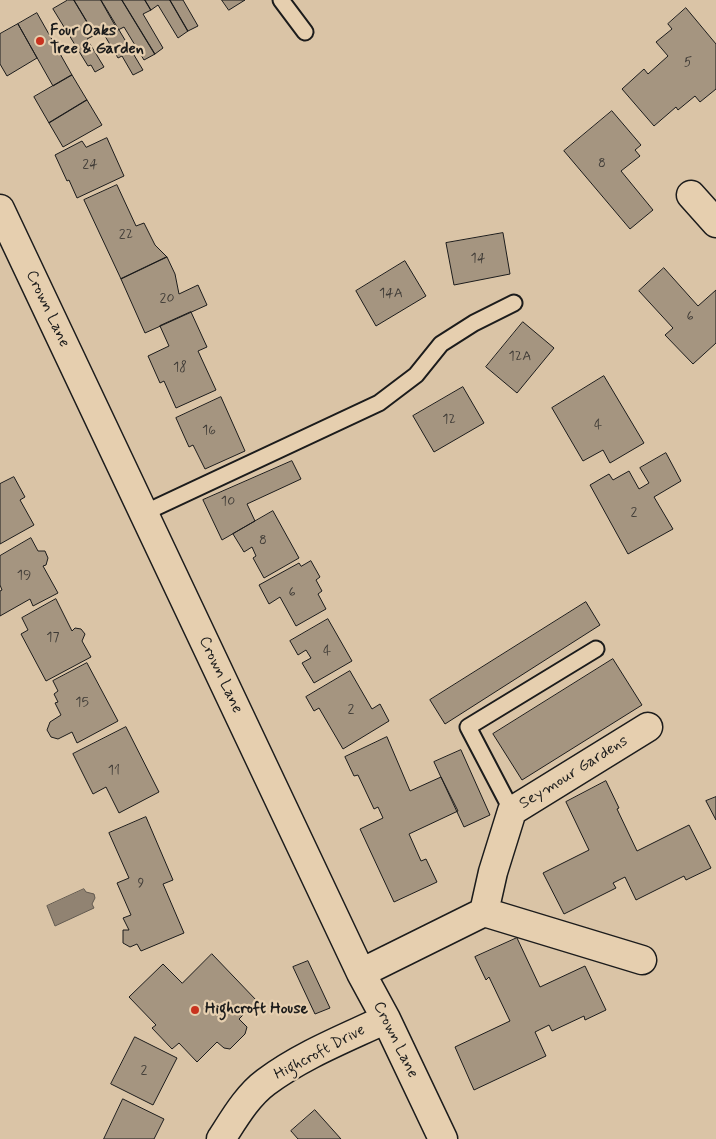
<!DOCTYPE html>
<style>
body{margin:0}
canvas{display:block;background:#dac4a6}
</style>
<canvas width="716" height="1139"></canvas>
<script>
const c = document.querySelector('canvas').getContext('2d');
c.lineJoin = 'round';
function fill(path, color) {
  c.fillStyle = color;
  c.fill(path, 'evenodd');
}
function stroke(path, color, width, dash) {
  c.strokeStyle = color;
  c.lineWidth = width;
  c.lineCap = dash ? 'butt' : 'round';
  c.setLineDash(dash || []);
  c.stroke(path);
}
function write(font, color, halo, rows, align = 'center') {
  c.font = font + ' Mynerve,sans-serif';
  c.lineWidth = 4.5;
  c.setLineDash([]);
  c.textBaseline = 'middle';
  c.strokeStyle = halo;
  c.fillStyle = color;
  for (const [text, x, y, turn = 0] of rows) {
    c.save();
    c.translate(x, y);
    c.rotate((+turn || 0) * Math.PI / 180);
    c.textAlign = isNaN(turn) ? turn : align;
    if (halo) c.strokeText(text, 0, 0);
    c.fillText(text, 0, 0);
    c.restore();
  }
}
const water = new Path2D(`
 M84 889 86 892 94 894 95 898 92 904 94 908 55 926 47 906Z`);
fill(water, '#918372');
stroke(water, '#625a50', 1);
const building = new Path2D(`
 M68 0H74L95 35 87 39 104 67 95 72 91 65 88 66 53 9Z
 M74 0H101L143 70 133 75 122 56 118 58 102 31 95 35Z
 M101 0H122L155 54 144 60 124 27 118 30Z
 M122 0H145L151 10 143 14 163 48 155 54Z
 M145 0H170L188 31 178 38 158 5 151 10Z
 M170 0H183L198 26 188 31Z
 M222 0H245L229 10Z
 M686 8 716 44V89L700 102 695 96 678 110 676 107 654 126 622 89 644 69 648 74 668 56 656 42 672 29 668 24Z
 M37 13 72 75 53 86 18 24Z
 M18 24 37 58 7 76 0 64V34Z
 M72 75 87 100 49 123 34 97Z
 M87 100 102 125 63 147 49 123Z
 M612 111 641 145 635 150 640 156 621 171 653 210 630 229 564 151Z
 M107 138 124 176 77 198 69 180 67 181 55 155 82 141 86 147Z
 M117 185 136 226 144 223 155 245 167 257 121 279 84 200Z
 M503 233 510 274 454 285 446 243Z
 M167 257 175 274 179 294 198 285 207 305 145 333 121 279Z
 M405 261 426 296 376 326 356 291Z
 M664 268 698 306 716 290V343L693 364 665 335 673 328 639 291Z
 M191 312 207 347 198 351 216 390 176 408 164 381 160 383 148 356 169 346 160 326Z
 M523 322 554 348 517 393 486 367Z
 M604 376 644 443 610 463 603 450 583 461 552 408Z
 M463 387 484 423 434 452 413 416Z
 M221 397 245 451 205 469 193 445 189 447 176 418Z
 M666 453 681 481 654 497 673 529 628 554 590 485 609 474 613 480 629 471 639 489 649 483 640 468Z
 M292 461 301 479 247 504 255 521 222 540 203 500Z
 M14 477 25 497 20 500 34 525 0 544V484Z
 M273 511 299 558 264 578 253 558 256 556 252 547 244 552 233 534Z
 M31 538 38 551H45L48 558 46 565 43 566 58 593 33 606 30 599 0 616V591L2 590 0 585V556Z
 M311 561 320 577 316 580 322 591 318 594 326 609 296 626 280 597 269 604 259 585 299 563 301 566Z
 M56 599 72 631 75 628 81 629 85 634 82 641 91 657 46 681 21 634 28 630 22 618Z
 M586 602 600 625 445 724 430 700Z
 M328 619 352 661 314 683 302 663 311 658 306 650 298 655 290 641Z
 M613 659 642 705 522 780 493 734Z
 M87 663 118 721 77 743 72 732 58 739 51 737 47 730 50 722 61 715 55 703 58 702 54 694 58 691 53 681Z
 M350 671 372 709 380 704 389 721 343 749 319 708 314 711 306 697Z
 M126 727 159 792 119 813 106 787 93 794 73 754Z
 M387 737 410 791 441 777 458 811 409 834 421 861 426 859 437 882 394 902 360 829 383 818 378 807 374 809 358 775 354 776 345 757Z
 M461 750 490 815 464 827 434 762Z
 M606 781 619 808 617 809 637 851 689 825 711 868 686 880 684 876 636 900 625 877 613 883 616 888 564 914 543 873 589 850 566 802Z
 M716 797V820L706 801Z
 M146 817 173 880 163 884 184 933 141 951 137 944 130 947 123 943V930H129L123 918 131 915 117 883 129 878 109 833Z
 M517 938 540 987 585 966 606 1010 585 1020 584 1016 552 1031 549 1025 535 1032 546 1056 474 1090 455 1047 510 1021 489 977 486 980 475 957Z
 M212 954 257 1001 239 1019 247 1027 245 1034 230 1049 224 1048 217 1042 197 1062 179 1043 172 1049 152 1028 156 1025 129 997 163 964 182 983Z
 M308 961 330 1008 315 1014 293 967Z
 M135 1037 177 1058 153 1105 111 1084Z
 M123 1099 164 1119 154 1139H104Z
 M315 1110 341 1139H298L291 1131Z`);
fill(building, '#a59580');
stroke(building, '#1c1c1c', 1);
const service = new Path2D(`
 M281 0 305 32
 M144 513 379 403 416 375 441 344 474 323 514 303
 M512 811 468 727 596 649`);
const minor = new Path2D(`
 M691 195 716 223
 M0 209 361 973 386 1019 443 1139
 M484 912 493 872 512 811 648 727
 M361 973 484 912 642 960
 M221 1139C234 1119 247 1096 266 1082 302 1055 346 1038 386 1019`);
stroke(service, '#1c1c1c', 19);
stroke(minor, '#1c1c1c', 31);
stroke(service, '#e6cfaf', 15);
stroke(minor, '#e6cfaf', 28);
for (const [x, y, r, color] of [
 [40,41,5,"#c8321e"],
 [195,1010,5,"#c8321e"]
]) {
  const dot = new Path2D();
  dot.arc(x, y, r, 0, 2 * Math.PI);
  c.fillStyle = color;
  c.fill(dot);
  stroke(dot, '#e6cfaf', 2);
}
write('14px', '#3e3a35', null, [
 ["5",688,63],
 ["8",602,164],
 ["24",90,165],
 ["22",126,235],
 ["14",478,259],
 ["14A",391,294],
 ["20",167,299],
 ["6",690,317],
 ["12A",520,357],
 ["18",180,368],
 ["12",449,420],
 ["4",598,426],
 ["16",209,431],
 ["10",228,502],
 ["2",634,513],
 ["8",263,541],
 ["19",24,576],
 ["6",292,593],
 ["17",53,638],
 ["4",327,652],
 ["15",82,703],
 ["2",351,710],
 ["11",114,771],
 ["9",141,884],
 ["2",144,1071]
]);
write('bold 16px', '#1c1c1c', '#e6cfaf', [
 ["Four Oaks",50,32],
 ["Tree & Garden",50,50],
 ["Highcroft House",205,1010]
], 'left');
write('16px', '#1c1c1c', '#e6cfaf', [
 ["Crown Lane",47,309,65],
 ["Crown Lane",220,675,65],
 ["Seymour Gardens",574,773,-32],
 ["Crown Lane",395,1040,64],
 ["Highcroft Drive",320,1053,-28]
]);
</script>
